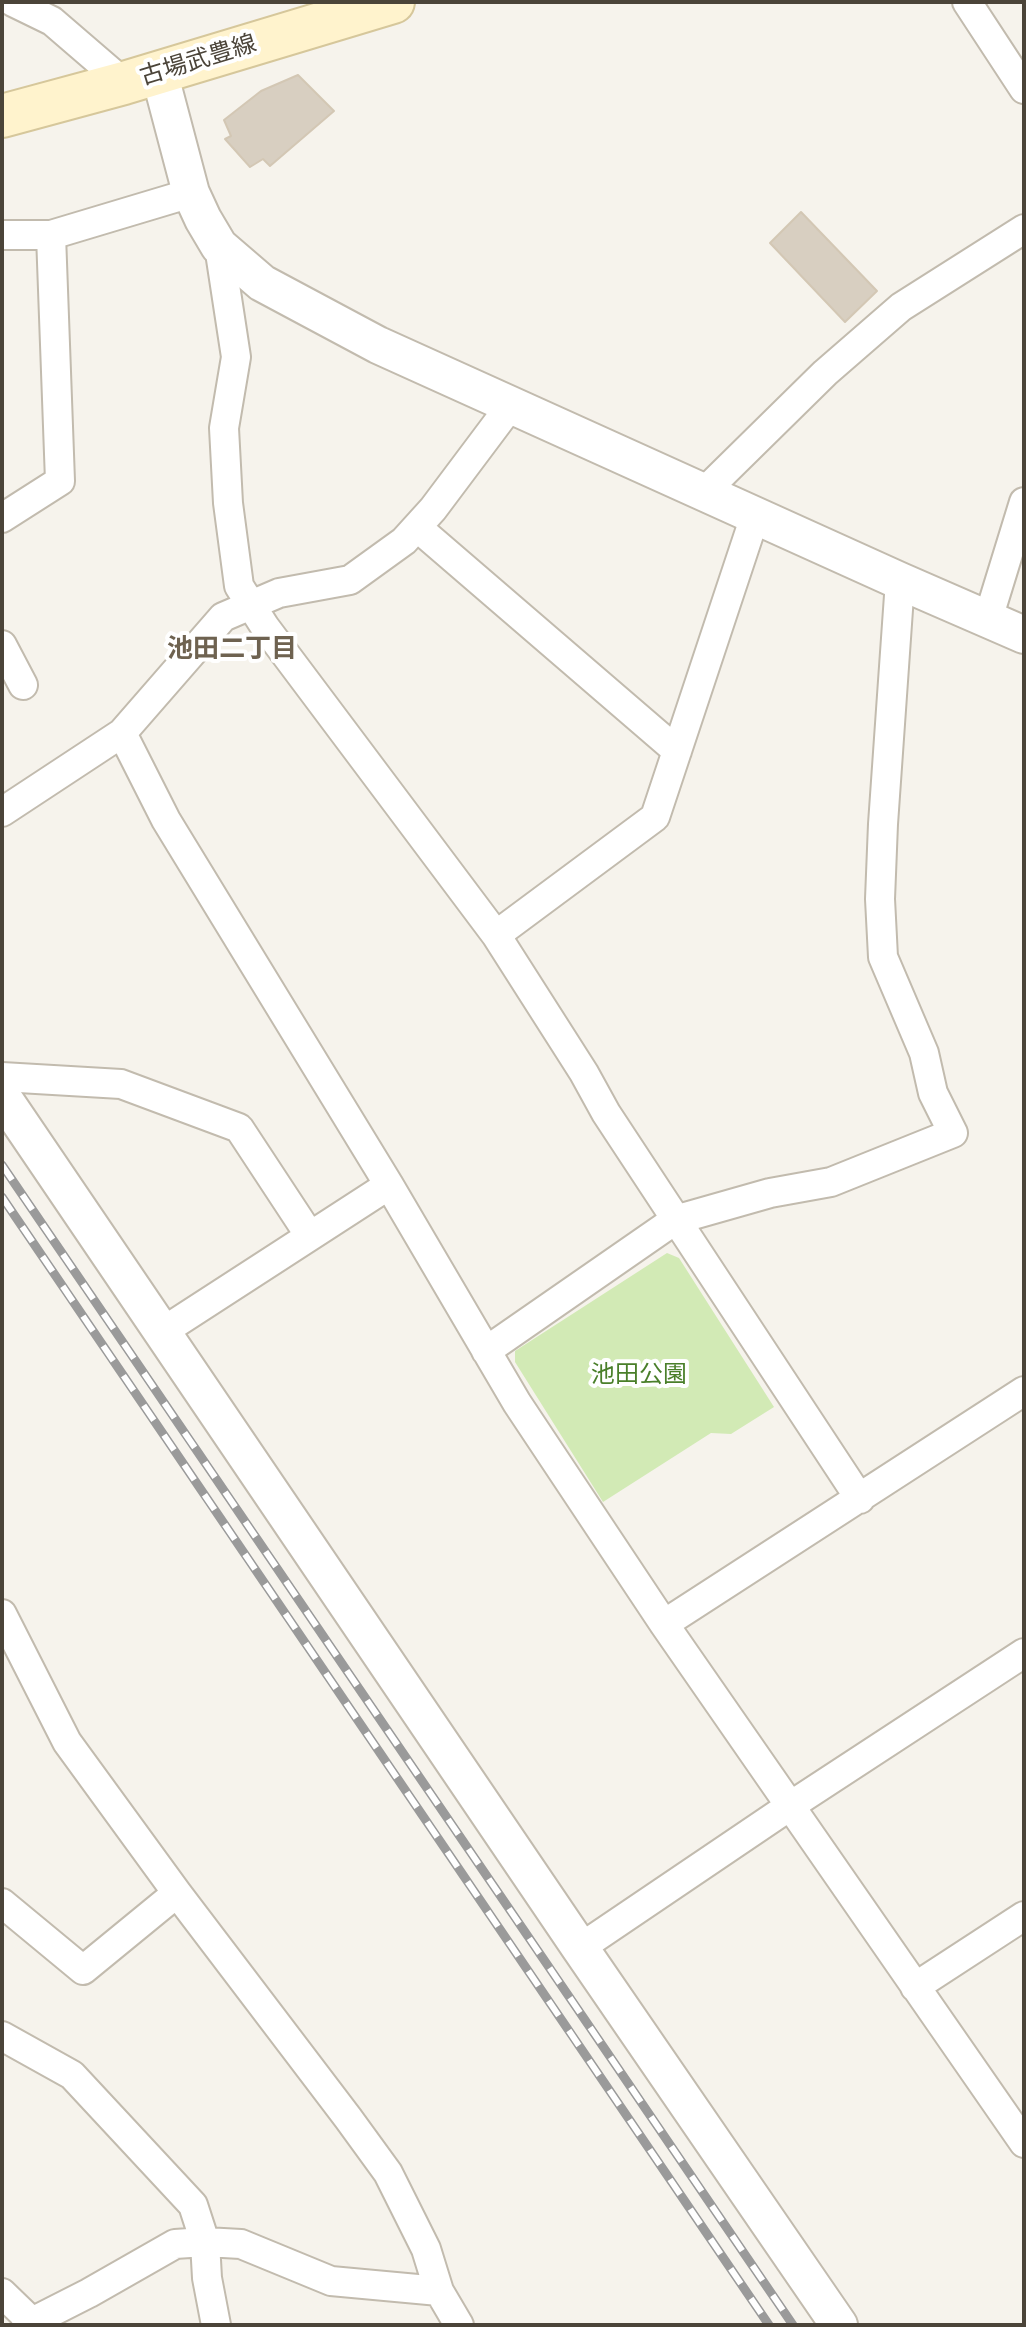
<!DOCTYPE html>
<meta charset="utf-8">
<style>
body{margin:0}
#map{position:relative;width:1026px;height:2327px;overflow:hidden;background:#f6f3ec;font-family:"Asap Condensed",sans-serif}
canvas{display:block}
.frame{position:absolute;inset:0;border:4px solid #4b4439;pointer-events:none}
</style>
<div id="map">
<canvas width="1026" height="2327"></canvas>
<div class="frame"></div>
</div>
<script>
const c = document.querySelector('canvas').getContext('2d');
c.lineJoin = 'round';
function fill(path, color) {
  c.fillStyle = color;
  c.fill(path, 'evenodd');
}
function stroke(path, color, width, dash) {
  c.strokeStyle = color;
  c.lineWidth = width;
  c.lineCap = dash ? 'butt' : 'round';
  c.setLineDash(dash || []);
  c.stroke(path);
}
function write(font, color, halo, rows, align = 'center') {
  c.font = font + ' "Asap Condensed","Noto Sans JP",sans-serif';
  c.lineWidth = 8;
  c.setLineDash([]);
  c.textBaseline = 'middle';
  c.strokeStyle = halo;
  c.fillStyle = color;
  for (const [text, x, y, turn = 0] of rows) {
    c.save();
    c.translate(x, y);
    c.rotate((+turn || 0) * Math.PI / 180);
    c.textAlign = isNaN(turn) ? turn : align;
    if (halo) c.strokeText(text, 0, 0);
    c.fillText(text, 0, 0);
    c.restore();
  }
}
fill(new Path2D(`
 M667 1253 679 1258 774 1407 731 1434 711 1433 603 1502 515 1362V1351Z`), '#d2eab5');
const building = new Path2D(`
 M298 75 334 111 270 166 263 159 250 167 225 139 231 136 224 120 261 91Z
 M801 212 877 291 845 322 770 243Z`);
fill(building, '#d8cfc1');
stroke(building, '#d3c7b4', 2);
const minor = new Path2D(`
 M13 2 52 21 124 83
 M967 2 1024 89
 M2 235H51L191 193
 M219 246 236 357 224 428 228 503 239 586 265 627 496 935 584 1073 606 1113 860 1499
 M704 492 825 373 901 307 1024 229
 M2 518 60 481 51 235
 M418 528 677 751
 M988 619 1024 502
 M2 645 23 685
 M122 733 166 820 389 1185 517 1403 664 1624 1024 2143
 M2 812 122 733 223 617 279 593 350 580 404 541 433 509 511 405
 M496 935 655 817 755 516
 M2 1077 121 1084 239 1128 310 1236
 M162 1332 389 1185
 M486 1351 675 1220 770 1193 831 1182 953 1133 933 1093 924 1053 883 957 880 899 883 824 900 581
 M2 1614 67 1742 177 1893 348 2118 388 2173 426 2249 439 2291 459 2325
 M664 1624 1024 1391
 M2 1903 83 1970 177 1893
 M580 1948 790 1806 1024 1653
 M915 1987 1024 1916
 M2 2036 72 2075 193 2205 205 2242 241 2244 331 2281 439 2291
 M2 2293 32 2322
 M26 2325 89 2293 175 2244 205 2242 207 2278 216 2325`);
const tertiary = new Path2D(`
 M159 72 191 193 203 219 219 246 262 283 378 345 900 581 1024 635
 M2 1096 580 1948 839 2325`);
const secondary = new Path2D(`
 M2 116 124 83 393 2`);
stroke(minor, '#c2bbae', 32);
stroke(tertiary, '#c2bbae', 40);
stroke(secondary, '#d6c79b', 46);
stroke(minor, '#fff', 28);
stroke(tertiary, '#fff', 36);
stroke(secondary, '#fff3cd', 42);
const rail = new Path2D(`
 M2 1165 793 2325
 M2 1197 769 2325`);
stroke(rail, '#9a9a9a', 9);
stroke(rail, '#fff', 6, [18]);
write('24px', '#4b4439', '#fff', [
 ["古場武豊線",198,60,-17]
]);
write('24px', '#4a7f2a', '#fff', [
 ["池田公園",639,1374]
]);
write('bold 26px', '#6e6250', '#fff', [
 ["池田二丁目",232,649]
]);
</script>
